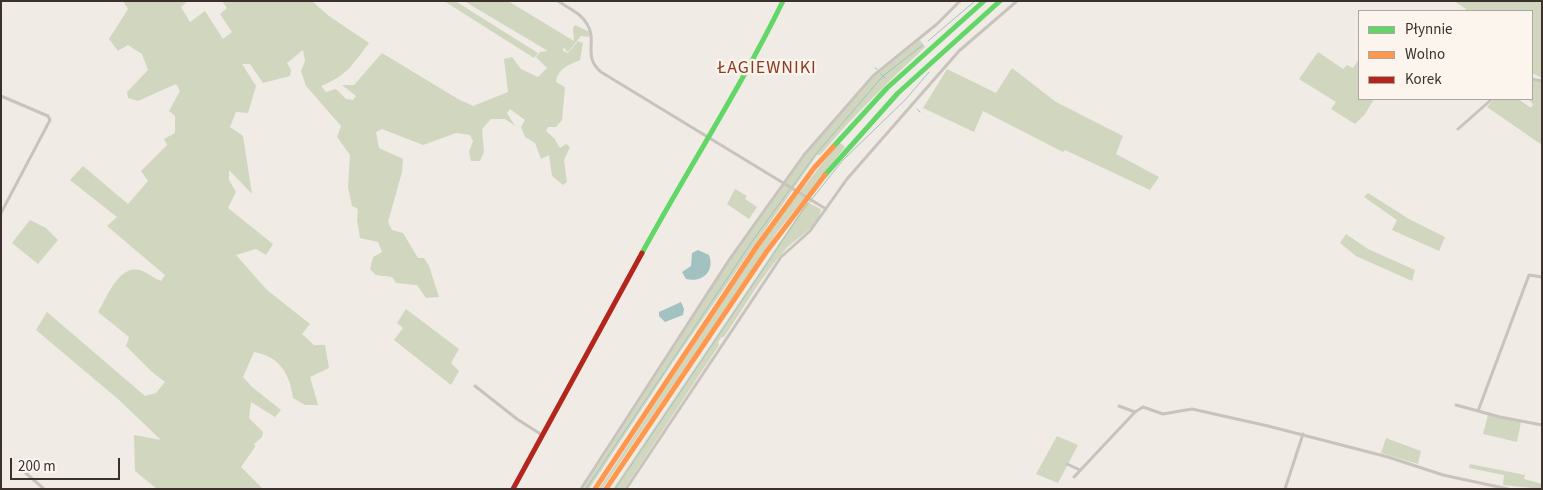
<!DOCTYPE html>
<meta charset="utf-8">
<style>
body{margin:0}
#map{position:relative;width:1543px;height:490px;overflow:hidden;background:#f0ebe5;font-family:"Source Sans 3",sans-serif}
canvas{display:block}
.frame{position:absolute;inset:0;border:2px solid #3b302b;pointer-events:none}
.legend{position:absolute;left:1358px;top:10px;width:175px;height:90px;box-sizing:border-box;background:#fbf5ee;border:1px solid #aea6a0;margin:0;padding:6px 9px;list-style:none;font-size:15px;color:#3b302b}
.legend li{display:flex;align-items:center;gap:10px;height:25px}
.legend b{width:25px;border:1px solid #aea6a0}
.scale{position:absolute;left:10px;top:458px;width:110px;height:22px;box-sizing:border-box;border:2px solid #3b302b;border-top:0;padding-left:6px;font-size:15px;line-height:18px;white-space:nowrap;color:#3b302b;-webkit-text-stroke:4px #fbf5ee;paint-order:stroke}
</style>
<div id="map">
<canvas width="1543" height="490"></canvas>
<div class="frame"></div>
<ul class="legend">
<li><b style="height:6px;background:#63d668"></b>Płynnie</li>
<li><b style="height:6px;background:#ff974d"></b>Wolno</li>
<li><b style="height:6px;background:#b3261e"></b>Korek</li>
</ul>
<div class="scale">200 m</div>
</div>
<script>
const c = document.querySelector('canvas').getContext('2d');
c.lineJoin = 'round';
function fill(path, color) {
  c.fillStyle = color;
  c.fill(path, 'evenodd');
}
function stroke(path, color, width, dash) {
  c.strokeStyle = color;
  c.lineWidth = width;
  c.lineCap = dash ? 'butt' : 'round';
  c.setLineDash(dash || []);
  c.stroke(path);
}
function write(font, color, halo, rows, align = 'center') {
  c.font = font + ' "Source Sans 3",sans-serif';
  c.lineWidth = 4.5;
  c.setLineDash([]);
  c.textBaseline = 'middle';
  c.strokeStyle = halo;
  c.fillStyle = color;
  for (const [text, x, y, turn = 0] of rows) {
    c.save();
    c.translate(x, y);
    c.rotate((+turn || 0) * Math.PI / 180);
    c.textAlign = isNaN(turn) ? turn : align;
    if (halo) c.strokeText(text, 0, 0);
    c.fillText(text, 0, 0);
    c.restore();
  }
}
fill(new Path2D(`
 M123 1H188L181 7 190 22 205 11 223 39 232 32 220 14 227 8 222 1H312L329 16 369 43C352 65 348 75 321 86L326 92 336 89 346 99 353 100 356 96 342 85H354L382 53 458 99 473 106 508 92 504 59 512 57 521 69 538 77 547 68 536 57 540 52 548 51 464 1H508L574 41 573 28 575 25 590 32 589 37 581 36 568 52 563 47V51L568 53 578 41 583 43 580 60C569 65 558 68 556 82L565 87 562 120 556 127H548L546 131 554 138 560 148 566 144 570 147 564 160 567 182 563 185 552 176 549 155 541 159 535 143 525 137 521 127 525 120 510 109 507 113 515 126 505 119H491L482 129 484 152 480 161H471L469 152 473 141 470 135 456 133 423 145 382 129 376 132 379 148 403 159 402 172 388 222 392 230 403 233 418 258H424L429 266 439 297 426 298 417 285 396 283 392 277 376 275 370 269 373 257 382 252 378 242 360 238 357 220 358 209 352 206 348 187 350 155 337 137 341 126 306 86 301 71 305 61 303 50 287 63 291 70 290 76 263 83 250 64H242L256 86 248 113 236 112 230 127 243 136 252 194 229 170V180L236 192 228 208 273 244 266 255 256 249 236 255 267 290 310 324 302 334 314 345H325L329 368 310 377 318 405H305L293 398C290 374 279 356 254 352L243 377 252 387 281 410 275 417 251 402 249 418 263 432 262 437 254 444 255 447 241 467 263 489H157L135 471 134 435 161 440 118 399 36 330 47 312 145 396 156 393 165 382 151 371 126 346 129 337 98 312C107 298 118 265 140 270 147 272 153 278 161 281L165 275 107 226 117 217 70 180 83 166 128 204 148 181 141 171 167 145 164 139 175 133V116L169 111 180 91 176 84 138 101 128 98 127 92 148 70 142 54 128 45 118 51 109 39 128 9Z
 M444 1H455L538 53 534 58Z
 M1454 1H1542V78L1532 73V11H1466V9Z
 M920 40 925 47C888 82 852 117 820 155H817L673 362 589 489H583L732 257 804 157 874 77Z
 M1318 52 1343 69 1347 65 1353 68 1359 59V99H1374L1365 114 1355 124 1331 109 1336 102 1299 79Z
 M1012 68 1056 102 1123 136 1116 154 1159 177 1150 190 1065 150 1063 152 983 111 974 132 923 108 947 69 996 93Z
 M1535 80 1542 83V145L1487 107 1494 99H1518L1531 108 1533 104 1528 99H1532V81Z
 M839 142 845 147 778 231 602 489H599L770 230Z
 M735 189 747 196 745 199 757 207 749 219 727 204Z
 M1368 193 1409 219 1445 237 1439 251 1392 230 1397 220 1364 197Z
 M807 202 821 209C819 228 795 238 784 251 761 277 743 309 724 337H722L718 342 719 345 624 489H613Z
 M30 220 46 228 58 240 38 264 12 243Z
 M1346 234 1368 249 1415 270 1412 281 1356 256 1340 243Z
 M406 309 459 349 451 363 459 371 451 385 394 340 403 328 397 323Z
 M1488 415 1521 422 1517 442 1483 434Z
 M1057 436 1078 445 1058 483 1036 474Z
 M1386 438 1421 451 1418 464 1381 453Z
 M1470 464 1525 475 1524 479 1542 484V489L1503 485 1504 475 1469 468Z`), '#d1d6bf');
fill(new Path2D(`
 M698 250 709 255C715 271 703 283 686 279L682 272 691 266 692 253Z
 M681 302 684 309 683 315 665 322 659 316V312Z`), '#a1c2c1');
stroke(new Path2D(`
 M928 41 975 1
 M875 68 877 69
 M880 73 885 78
 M917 109 920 112
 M586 489 753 240 816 154 883 76 923 45
 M615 489 803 210 843 160 906 99 929 72`), '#a1c2c1', 1);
stroke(new Path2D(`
 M558 1C568 8 581 13 587 24 598 41 582 56 601 72L826 209
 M1532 79 1542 81
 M1 96 48 116 50 120 1 213
 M1458 129 1492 99
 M475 386 517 419 542 435
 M1456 405 1500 417 1542 425
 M1119 406 1135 412
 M1478 411 1529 275 1542 277
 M1067 464 1080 470
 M20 468 44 489
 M1074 477 1135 412 1143 407 1163 414 1192 409 1268 426 1388 457 1443 475 1508 489
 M581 489 729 260 804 155 873 76 937 24 960 1
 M626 489 781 257 810 231 847 179 959 51 1017 1
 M1285 489 1303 434`), '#c9c3be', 3);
stroke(new Path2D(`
 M833 147 887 88 984 1
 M825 175 898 93 1000 1
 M642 253C688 169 741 87 783 1`), '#63d668', 5);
stroke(new Path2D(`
 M595 489 757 246 814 168 833 147
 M606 489 767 251 825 175`), '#ff974d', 5);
stroke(new Path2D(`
 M513 489 642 253`), '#b3261e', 5);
c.letterSpacing = '1px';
write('18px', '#8c3b22', '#fbf5ee', [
 ["ŁAGIEWNIKI",767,69]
]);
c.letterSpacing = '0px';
</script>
